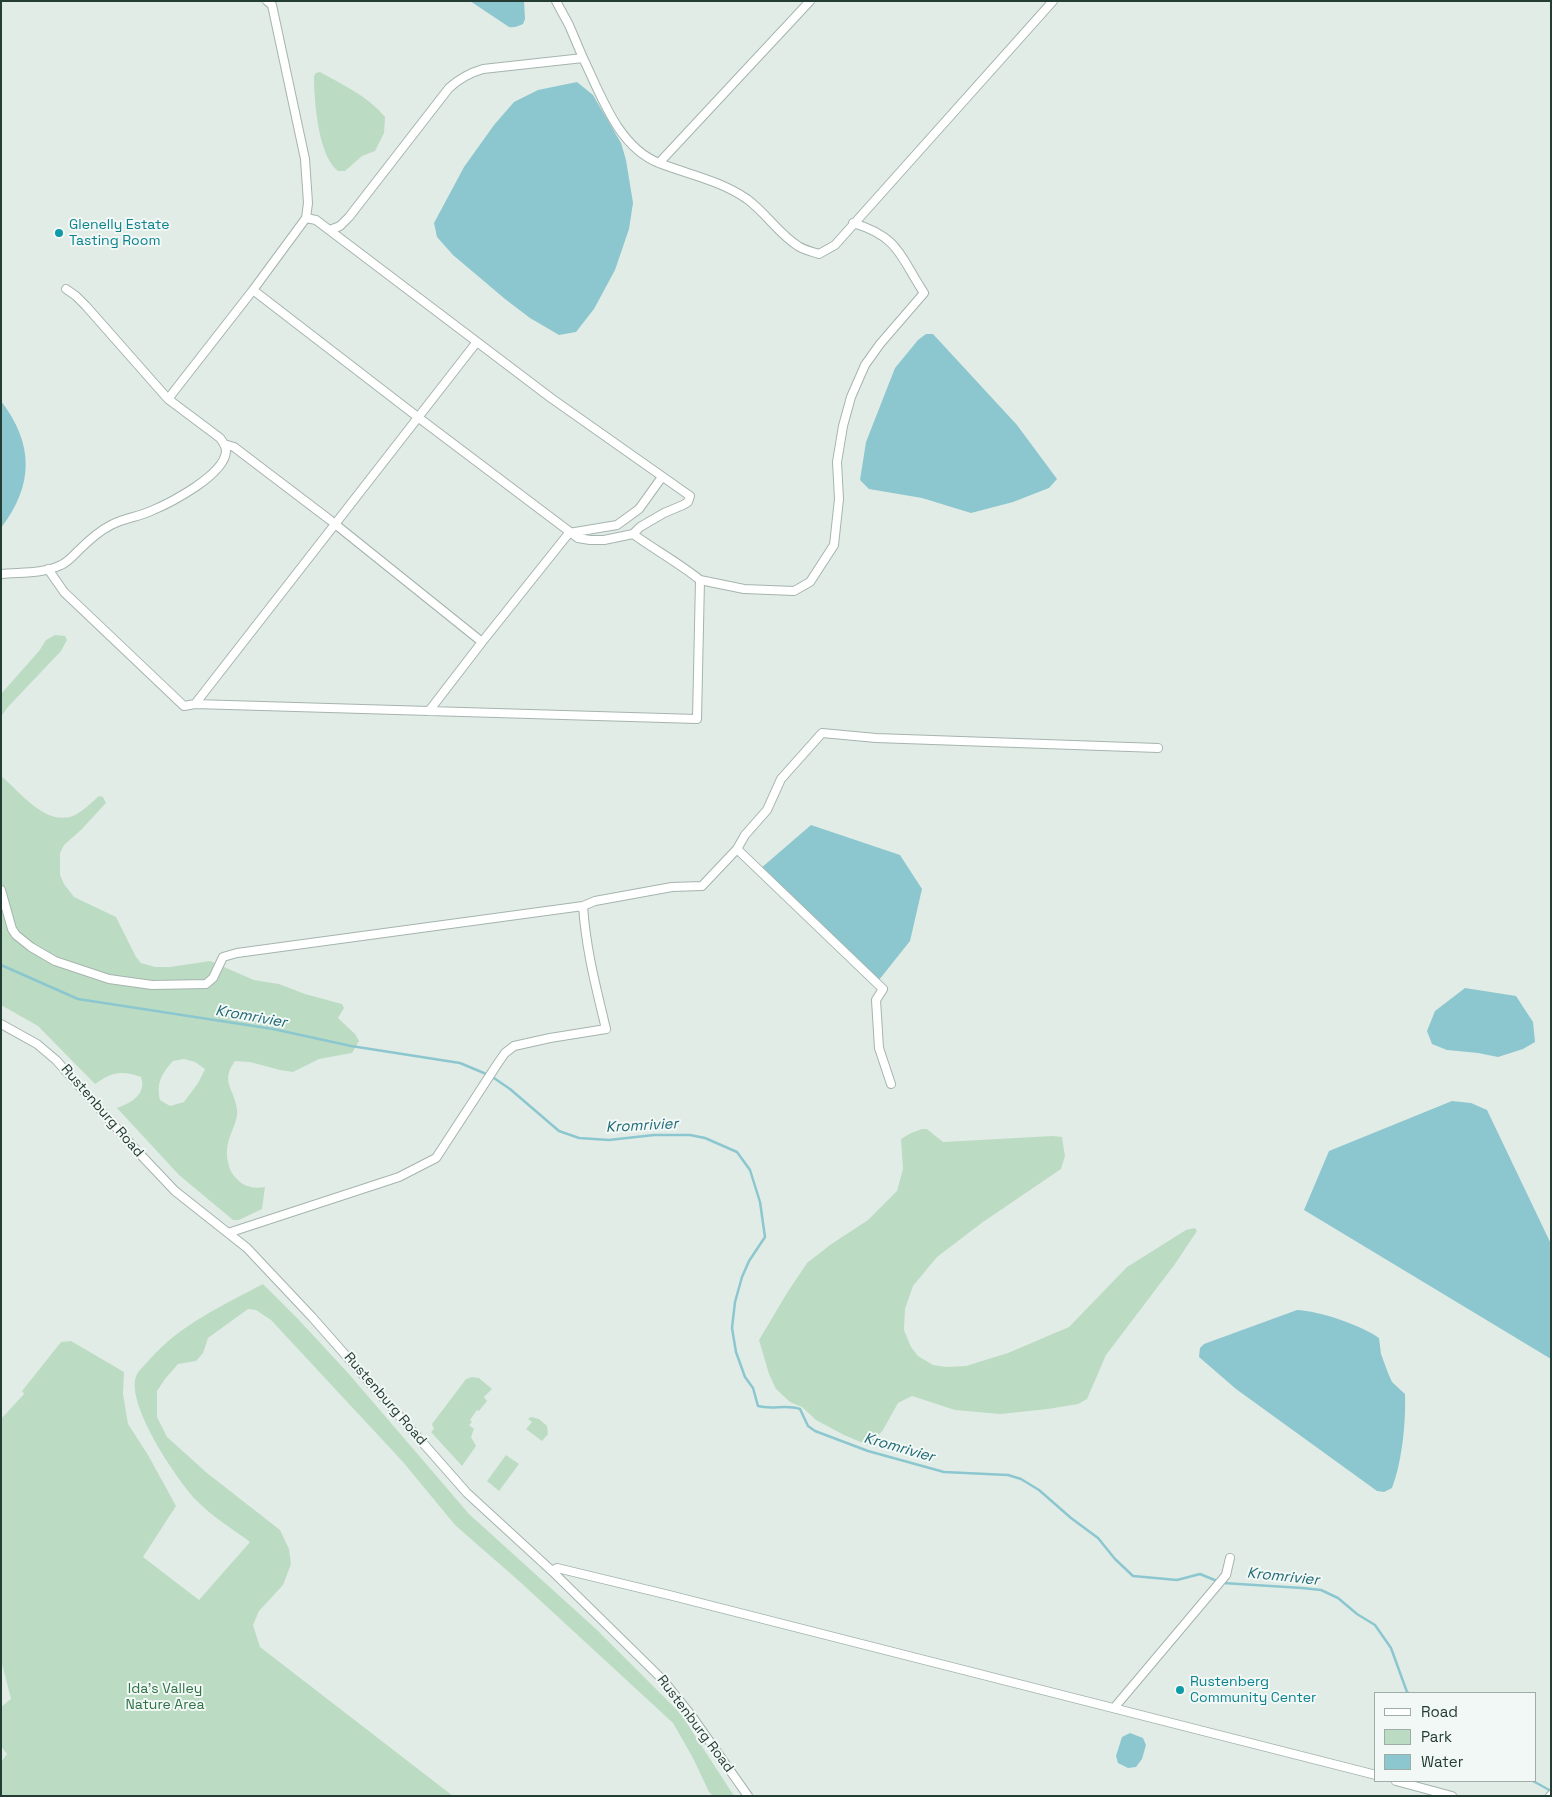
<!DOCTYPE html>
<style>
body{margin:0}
#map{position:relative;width:1552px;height:1797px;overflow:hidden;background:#e2ece7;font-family:"Space Grotesk",sans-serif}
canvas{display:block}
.frame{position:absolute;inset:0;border:2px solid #233c34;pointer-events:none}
.legend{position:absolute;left:1374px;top:1692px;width:162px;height:90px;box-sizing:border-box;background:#f2f8f5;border:1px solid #9fada8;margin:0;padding:6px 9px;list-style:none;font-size:15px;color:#233c34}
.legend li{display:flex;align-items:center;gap:10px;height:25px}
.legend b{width:25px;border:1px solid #9fada8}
</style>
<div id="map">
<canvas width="1552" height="1797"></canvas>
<div class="frame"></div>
<ul class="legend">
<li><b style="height:6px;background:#fff"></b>Road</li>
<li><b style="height:14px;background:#bbdcc3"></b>Park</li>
<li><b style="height:14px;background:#8cc7cf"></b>Water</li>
</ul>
</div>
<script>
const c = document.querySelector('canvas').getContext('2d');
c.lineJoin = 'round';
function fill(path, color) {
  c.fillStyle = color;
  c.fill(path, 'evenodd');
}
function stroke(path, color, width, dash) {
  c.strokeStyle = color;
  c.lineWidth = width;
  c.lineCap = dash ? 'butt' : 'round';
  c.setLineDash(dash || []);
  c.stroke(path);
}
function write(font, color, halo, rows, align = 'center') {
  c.font = font + ' "Space Grotesk",sans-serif';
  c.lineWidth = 4;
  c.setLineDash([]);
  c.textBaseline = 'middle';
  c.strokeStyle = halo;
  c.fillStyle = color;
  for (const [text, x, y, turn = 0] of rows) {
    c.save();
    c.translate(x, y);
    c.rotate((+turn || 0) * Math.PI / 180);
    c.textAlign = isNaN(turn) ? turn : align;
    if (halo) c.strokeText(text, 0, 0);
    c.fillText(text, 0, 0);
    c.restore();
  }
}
fill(new Path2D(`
 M320 72C343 85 368 96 385 117L384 133 375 151 362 156 345 171H338C318 156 314 100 314 76L316 73Z
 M55 635 65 636 67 640 61 651 7 708 1 717V694L39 651 46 640Z
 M1 776C20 791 47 830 77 814 85 809 92 802 99 796L103 797 106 803 81 830 64 845 60 853V875L64 884 74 897 116 917 136 957 141 963 155 967H170L210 961 254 980 279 984 305 994 342 1004 344 1008 338 1018 355 1034 359 1041 352 1053 319 1059 293 1072 280 1070 250 1062 235 1061C220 1082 234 1088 237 1109 239 1126 223 1138 228 1162 230 1170 231 1173 237 1179 244 1187 255 1189 265 1187L262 1209 239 1220H233L179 1175 117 1108C131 1103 147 1094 141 1077 121 1070 112 1072 95 1084L38 1026 1 1005ZM184 1059 195 1062 205 1069 198 1083 184 1102 170 1106 160 1100C156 1083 162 1073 173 1061Z
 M922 1129H927L943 1142 1052 1136 1062 1137 1065 1156 1061 1169 983 1222 937 1257 913 1286 905 1309 904 1330 911 1347 918 1356 933 1365 946 1367 966 1366 1008 1353 1069 1327 1127 1267 1186 1230 1195 1228 1197 1231 1175 1264 1106 1355 1087 1399 1078 1404 1048 1409 1000 1414 955 1410 912 1396 898 1403 883 1430 870 1446 844 1435 816 1420 802 1407 790 1402 776 1389 769 1374 759 1340 787 1293 807 1263 830 1245 868 1220 897 1191 903 1169 901 1139 911 1133Z
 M263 1284 298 1319 349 1374 469 1514 596 1629 681 1714 734 1796H713L709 1792 693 1758 673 1723 519 1581 455 1525 403 1462 271 1320 256 1310 248 1309 208 1338 203 1353 196 1361 178 1364 165 1379 157 1391V1417L167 1437 207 1473 280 1530 289 1549 291 1564 283 1585 259 1611 253 1625 260 1647 453 1796H1V1762L7 1754 1 1746V1707L11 1699 1 1660V1419L24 1394 22 1391 61 1342 71 1341 124 1372 123 1394 128 1424 148 1455 176 1506 143 1557 199 1600 250 1542C233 1529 211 1516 196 1500 177 1480 123 1401 137 1374 140 1369 146 1364 150 1359 181 1324 222 1306 263 1284Z
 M472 1377 479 1378 492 1389 484 1397 487 1401 479 1411 477 1410 470 1420 472 1422 469 1425 474 1429 471 1437 476 1446 462 1466 431 1432 434 1429 432 1424 466 1379Z
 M531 1417 539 1419 547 1426 548 1434 542 1441 526 1429 532 1422 528 1419Z
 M506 1455 519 1464 499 1491 487 1481Z`), '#bbdcc3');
fill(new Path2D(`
 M470 1H524L525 19 523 24C518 26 515 28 509 27Z
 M577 82 593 95 621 143 626 160 633 203 629 229 615 270 594 309 576 332 559 335 530 318 505 299 453 255 437 237 434 223 464 167 494 125 514 102 538 90Z
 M926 334H933L1017 425 1057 479 1049 488 1013 502 971 513 922 498 869 489 860 480 866 442 895 368 918 340Z
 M1 401C34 444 34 485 1 528Z
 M811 825 900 855 922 889 910 941 879 980 760 869Z
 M1465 988 1516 996 1533 1022 1535 1042 1523 1049 1498 1057 1478 1053 1447 1050 1432 1044 1427 1031 1435 1011Z
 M1452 1101 1471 1103 1487 1110 1551 1244V1359L1304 1210 1329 1151Z
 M1297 1310C1319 1311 1361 1325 1379 1338L1381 1354 1388 1373 1392 1382 1405 1394C1406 1423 1402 1462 1392 1488L1384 1492 1377 1491 1236 1389 1199 1357 1200 1348 1204 1344Z
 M1130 1733 1143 1738 1146 1745 1142 1759 1136 1767 1128 1768 1118 1763 1116 1756 1122 1737Z`), '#8cc7cf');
stroke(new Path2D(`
 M1 965 78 999 273 1029 351 1046 460 1063 491 1076 510 1089 559 1131 579 1138 609 1140 654 1135H690L705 1138 737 1152 750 1170 760 1202 765 1237 749 1261 742 1277 735 1302 732 1328 736 1352 745 1377 753 1388 758 1406C773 1410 786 1404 800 1409L808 1426 815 1431 868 1451 944 1472 1008 1475 1021 1479 1039 1490 1071 1518 1098 1538 1115 1559 1133 1576 1177 1580 1200 1574 1217 1581
 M1223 1583 1302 1588 1321 1590 1338 1598 1357 1614 1375 1625 1391 1648 1407 1692 1409 1693
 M1533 1781 1551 1791`), '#8cc7cf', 2.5);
const street = new Path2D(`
 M267 1 272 5 305 159 308 203 306 218
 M583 58C601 95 618 147 659 163 690 175 719 180 747 199 766 213 779 234 798 246 804 250 813 252 819 254L835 245 1053 1
 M659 163 810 1
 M330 230 340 226 349 217 449 88C460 78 469 73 483 69L583 58 569 25 556 1
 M66 289 76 296 86 306 168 399
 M224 444 234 447 330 520 482 642 569 533 617 525 639 509 662 477
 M633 534C655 550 679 563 700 580
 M48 569 64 592 184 706 195 704 697 719 700 580 744 589 794 591 810 582 834 545 839 499 837 462 843 426 851 397 865 365 880 344 924 293C900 257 900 237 853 223
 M1 574C22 572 42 574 61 565 68 562 73 556 78 551 88 541 99 531 111 525 124 518 138 517 151 511 170 503 225 475 226 451 226 446 223 442 220 438L168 399 253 290 306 218 316 220 551 398 690 496 688 502 683 505 664 513 640 527 633 534 604 540H590L578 538 419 418 253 290
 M195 704 476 343
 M429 711 482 642
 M1 890 12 929 16 935 31 947 55 961 109 979 152 985 206 984 213 978 223 957 237 953 583 906
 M1 1024 37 1044 56 1060 138 1152 175 1191 247 1248 312 1317 467 1493 552 1571 662 1679 691 1715 748 1796
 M891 1084 879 1048 876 1000 883 989 737 849 745 835 767 810 781 779 822 733 876 738 1158 748
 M228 1233 399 1177 436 1158 498 1063 505 1053 514 1046 550 1038 606 1029C596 987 586 950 583 906L595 901 672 887 702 886 737 849
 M552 1571 557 1568 669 1595 1376 1775
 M1114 1708 1226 1575 1230 1558
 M1396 1781 1452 1796
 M1550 1796 1551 1795`);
stroke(street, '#a5b4ae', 10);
stroke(street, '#fff', 8);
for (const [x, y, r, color] of [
 [59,233,5,"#0f9aa8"],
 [1180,1690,5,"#0f9aa8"]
]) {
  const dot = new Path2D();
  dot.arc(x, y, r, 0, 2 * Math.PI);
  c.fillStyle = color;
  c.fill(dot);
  stroke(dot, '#f2f8f5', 2);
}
write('14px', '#0d838f', '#f2f8f5', [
 ["Glenelly Estate",69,225],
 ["Tasting Room",69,241],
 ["Rustenberg",1190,1682],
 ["Community Center",1190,1698]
], 'left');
write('14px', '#233c34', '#f2f8f5', [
 ["Rustenburg Road",102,1111,49],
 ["Rustenburg Road",385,1399,49],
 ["Rustenburg Road",695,1724,53]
]);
write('14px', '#2e7246', '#f2f8f5', [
 ["Ida's Valley",165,1689],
 ["Nature Area",165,1705]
]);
write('italic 15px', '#1f6a76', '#f2f8f5', [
 ["Kromrivier",251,1017,10],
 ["Kromrivier",642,1126,-3],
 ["Kromrivier",899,1448,16],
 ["Kromrivier",1283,1577,6]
]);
</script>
